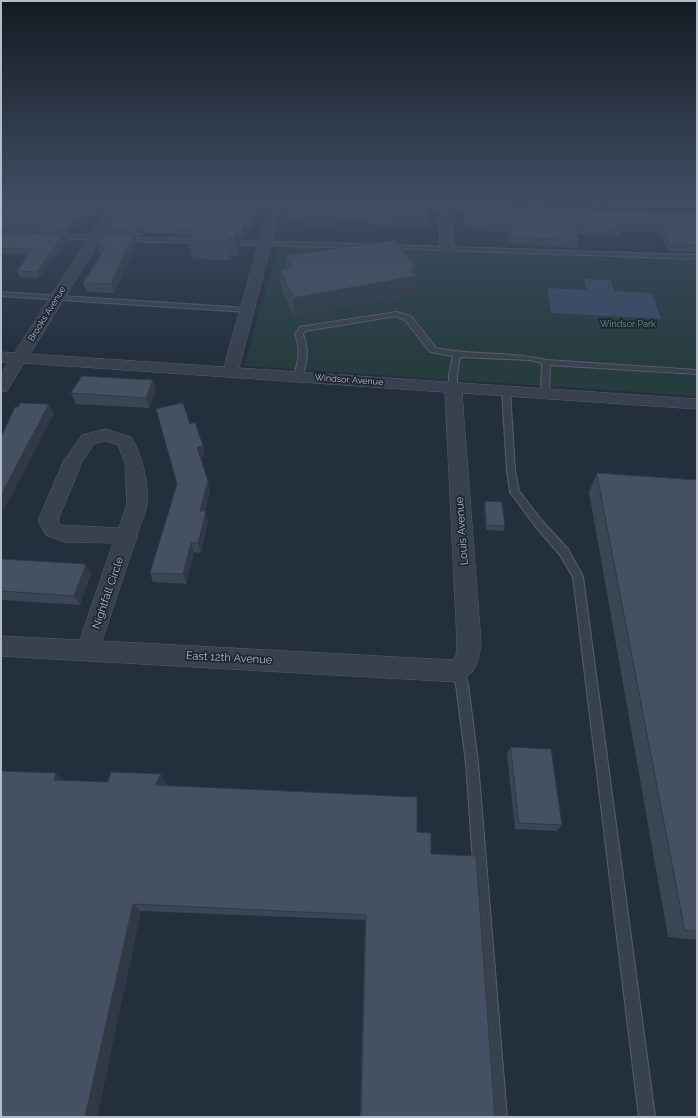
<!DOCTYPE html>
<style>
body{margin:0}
#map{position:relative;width:698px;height:1118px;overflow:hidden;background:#242f3e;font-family:Raleway,sans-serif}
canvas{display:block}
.frame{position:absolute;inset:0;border:2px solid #b4bcc9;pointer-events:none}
</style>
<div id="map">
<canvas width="698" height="1118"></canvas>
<div class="frame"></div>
</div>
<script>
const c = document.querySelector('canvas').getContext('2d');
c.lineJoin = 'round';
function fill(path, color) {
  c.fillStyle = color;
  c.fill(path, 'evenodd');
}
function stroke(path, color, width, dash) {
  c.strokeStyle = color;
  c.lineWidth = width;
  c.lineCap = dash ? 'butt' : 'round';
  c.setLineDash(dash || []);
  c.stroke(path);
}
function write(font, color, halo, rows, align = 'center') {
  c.font = font + ' Raleway,sans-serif';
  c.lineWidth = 3.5;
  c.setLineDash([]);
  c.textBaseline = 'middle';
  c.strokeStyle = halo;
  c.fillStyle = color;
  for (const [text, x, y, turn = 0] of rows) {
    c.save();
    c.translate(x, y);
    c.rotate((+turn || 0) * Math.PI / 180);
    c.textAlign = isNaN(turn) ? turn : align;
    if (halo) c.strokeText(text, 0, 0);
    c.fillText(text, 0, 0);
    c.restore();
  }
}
fill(new Path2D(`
 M278 246 697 259V396L244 366Z`), '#263c3f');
fill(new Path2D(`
 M584 279 611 280 614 291 652 293 661 319 551 313 547 288 587 290Z`), '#394c67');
const lane = new Path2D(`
 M51 235 101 236 104 238 101 240 53 238 51 237Z
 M121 238 203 239 206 241 203 243 123 241 121 240Z
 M225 241 365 244 368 246 365 248 227 244 225 243Z
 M387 245 697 255V259L385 248V246Z
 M1 292 247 308 250 310 247 312 1 296Z
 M396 312 411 316 436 348C472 356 510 351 546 360L697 370V374L550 365 549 393 545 396 541 393 542 363 530 360 460 357 457 375V387L453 389 449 387V375L453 356 430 352 405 320 396 316 305 331 303 334C309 349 308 364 300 379H297L293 377C299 361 301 350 295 334L300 327Z
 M506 388 510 391 515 471 519 491 542 521 568 549 583 577 655 1117H639L573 577 560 555 536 527 510 492 507 471 502 391Z
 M458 666 462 667 468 684 478 763 507 1117H491L466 763 456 684 452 671 454 667Z`);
const street = new Path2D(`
 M113 200H125L30 354 224 367 269 205 198 204 192 200H321L324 203 318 207 281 206 239 368 697 399V409L462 393 481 643C479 660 476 675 458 682L1 656V636L80 640 113 543 64 542 46 535 38 520 64 460 82 435 106 429 131 437C142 454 149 484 147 504 146 514 140 525 137 534L138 536 135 542 102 641 452 660 456 656 457 643 445 392 24 363 7 391 1 392V374L9 362H1V352L14 353ZM106 441 118 445 125 463 127 504 119 528 60 525 58 520 82 462 94 444Z
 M438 200H450V203L492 204 498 208 492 212 451 211 454 249 452 252H442L440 249 439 210H401L395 206 401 202 438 203Z`);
stroke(lane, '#565f6c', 2);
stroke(street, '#565f6c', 1);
fill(lane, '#38414e');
fill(street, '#38414e');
fill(new Path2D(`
 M1 200H112L101 216H83L71 234 13 232V231H9V229L1 228Z
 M290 200 428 217V226L367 224V221L337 220 336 226 302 225V222L287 221V212Z
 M374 200H428V201Z
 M461 200H697V208L461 202Z
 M464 206 697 213V252L668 251 659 232 621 231 620 235 576 234 579 241 577 248 511 244 508 232 486 231V228L465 227 463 213Z
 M258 207 251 230H245L242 239H239L240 246 237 256H232L230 260 192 259 189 241 192 234 144 233 140 236H135L137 243 114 293 87 292 83 283 101 254 98 246 107 232 106 228Z
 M1 237 67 241 39 278 20 277 17 271 28 255 1 254Z
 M285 256 416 267V274L417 276 416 294 294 317 281 288 280 270 286 269Z
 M153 380 156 391 149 408 76 404 71 393Z
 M190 424 205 456 200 457 210 491 205 511 208 521 201 553 194 552 186 584 153 582 150 573 177 484Z
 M597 473 697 480V940L668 937 589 492Z
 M485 501 505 526 504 531 486 530 484 506Z
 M1 559 86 564 91 573 80 605 1 600Z
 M511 747 562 825 557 831 515 829 507 754Z
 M56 773 64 781 167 784 166 786 417 832 431 854 495 1117H360L365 920 141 911 97 1117Z`), '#3b4654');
fill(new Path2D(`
 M106 200H112L101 216 99 210Z
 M258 201V207L251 230 250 224Z
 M81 209 83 216 71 234 69 228Z
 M337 211V220L336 226V216Z
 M244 224 245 230 242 239 241 233Z
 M142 227 144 233 140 236 138 230Z
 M238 228 240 246 237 256 234 238Z
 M134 233 137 243 114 293 111 284Z
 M64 234 67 241 39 278 37 272Z
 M229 238 232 256 230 260 228 242Z
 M416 267 415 276H417L416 294 294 317 293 298Z
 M153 380 156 391 149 408 146 398Z
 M49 404 54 414 1 516V495Z
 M203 446 205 456 199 457 197 447Z
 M208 481 210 491 203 521 200 511Z
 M206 511 208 521 201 553 198 543Z
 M191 543 194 552 186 584 183 574Z
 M86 564 91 573 80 605 74 596Z
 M56 773 66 783 54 780Z
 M161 774 167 784 162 795 155 785Z
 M133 904 141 911 97 1117H85Z`), '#303945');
const building = new Path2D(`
 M1 200H106L99 210 81 209 69 228 11 226 12 224H7L8 223 1 222Z
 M121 200H220L258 201 250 224H244L241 233H238V228L194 227V228L142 227 138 230 106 228Z
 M290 200H358L429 202 428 217 367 215 368 212 337 211 336 216H302V212H287Z
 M630 200H697V202Z
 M464 206 697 213V245L670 244 662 225 620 224 622 228 576 227 577 230H575L579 241 512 237 510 226 487 225V222L466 221Z
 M194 227 238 228 234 238H229L228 242 189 241Z
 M106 232 134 233 111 284 83 283 106 246H98Z
 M5 233 64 234 37 272 17 271 32 249 1 248V237Z
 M394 240 416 267 411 268 417 276 293 298 280 270 292 267 285 256Z
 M82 376 153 380 146 398 71 393Z
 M21 403 49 404 1 495V435H2L15 407H18Z
 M183 403 190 424 195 422 203 446 197 447 208 481 200 511H206L198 543H191L183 574 150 573 177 484 156 409Z
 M597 473 697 480V931L685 930Z
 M485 501 502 502 505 526 487 525Z
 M1 559 86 564 74 596 1 591Z
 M511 747 551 749 562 825 519 823Z
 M1 771 56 773 54 780 108 782 111 772 161 774 155 785 417 797V832L431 833V854L476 856 495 1117H361L366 915 133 904 85 1117H1Z`);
fill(building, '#455162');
stroke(building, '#303945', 1);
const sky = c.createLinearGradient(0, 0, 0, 357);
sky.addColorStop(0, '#141a22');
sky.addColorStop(0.56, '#3f4d63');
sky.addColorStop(1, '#3f4d6300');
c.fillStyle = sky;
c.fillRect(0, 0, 698, 357);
write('9px', '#b4bcc9', '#1d2633', [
 ["Brooks Avenue",47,314,-58],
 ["Windsor Avenue",349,380,4]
]);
write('9px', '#6b9a76', '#1d2633', [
 ["Windsor Park",628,324]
]);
write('11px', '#b4bcc9', '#1d2633', [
 ["Louis Avenue",462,531,-94],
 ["Nightfall Circle",108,593,-71],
 ["East 12th Avenue",229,658,3]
]);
</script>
